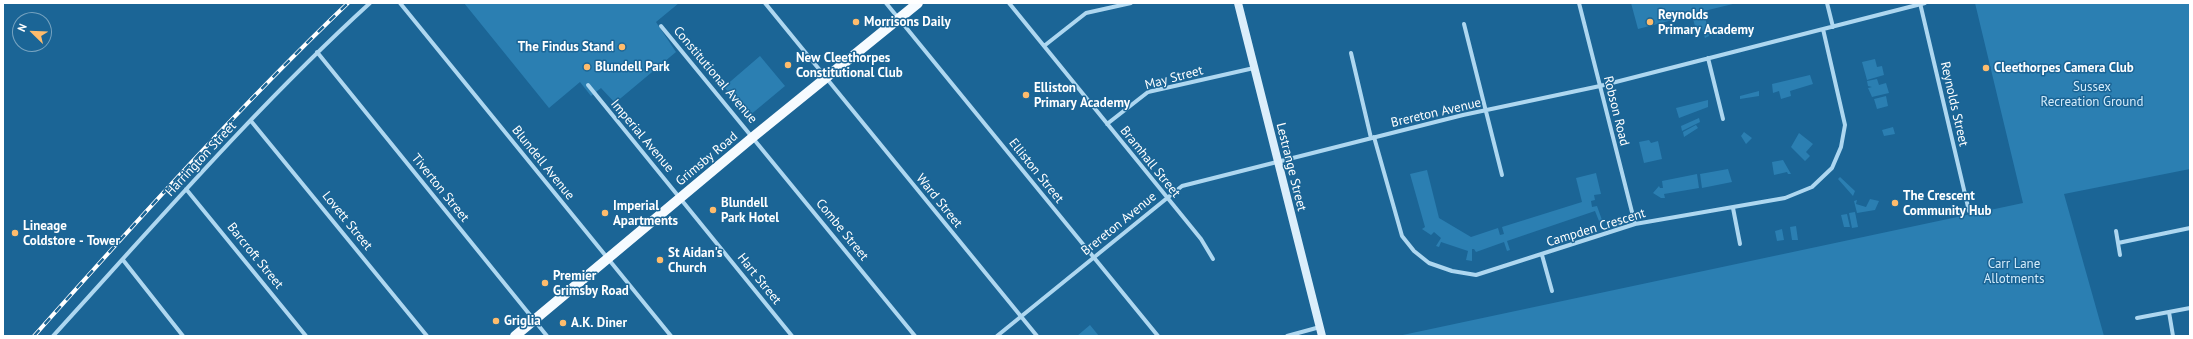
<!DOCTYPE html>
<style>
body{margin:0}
#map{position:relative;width:2193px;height:339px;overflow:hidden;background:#1b6596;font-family:"PT Sans",sans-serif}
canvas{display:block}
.frame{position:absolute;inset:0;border:4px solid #fff;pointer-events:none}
.north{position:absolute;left:12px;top:12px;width:40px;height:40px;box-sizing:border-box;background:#1b6596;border:1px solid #76a3c0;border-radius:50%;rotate:293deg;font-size:11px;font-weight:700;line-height:16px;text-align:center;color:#fff}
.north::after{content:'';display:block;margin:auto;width:14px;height:18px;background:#ffbc6c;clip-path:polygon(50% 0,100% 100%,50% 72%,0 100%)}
</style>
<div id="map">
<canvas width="2193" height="339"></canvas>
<div class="frame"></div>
<div class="north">N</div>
</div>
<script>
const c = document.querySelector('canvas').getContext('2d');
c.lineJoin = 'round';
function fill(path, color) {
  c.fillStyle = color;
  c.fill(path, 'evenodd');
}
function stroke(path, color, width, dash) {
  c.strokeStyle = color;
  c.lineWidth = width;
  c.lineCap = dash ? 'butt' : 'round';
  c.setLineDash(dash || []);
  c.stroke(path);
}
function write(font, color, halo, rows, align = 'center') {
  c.font = font + ' "PT Sans",sans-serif';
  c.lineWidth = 3;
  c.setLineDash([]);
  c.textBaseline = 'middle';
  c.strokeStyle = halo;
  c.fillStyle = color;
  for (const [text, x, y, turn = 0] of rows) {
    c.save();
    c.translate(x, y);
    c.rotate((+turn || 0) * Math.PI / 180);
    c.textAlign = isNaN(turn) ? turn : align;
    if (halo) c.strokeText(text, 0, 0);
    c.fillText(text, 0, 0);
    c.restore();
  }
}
fill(new Path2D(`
 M464 3H679L656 22 676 52 615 103 601 88 591 96 580 82 549 108Z
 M1631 3H1737L1704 11 1709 36 1705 38 1702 29 1696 30 1692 15 1638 29Z
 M1975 3H2190V169L2064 194 2104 336H1398L2023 203Z
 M760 56 785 86 749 116 724 87Z
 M1875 59 1877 67 1882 66 1884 75 1867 80 1862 62Z
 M1810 75 1813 84 1790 91 1791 96 1781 99 1779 91 1773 93 1772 84Z
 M1877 79 1879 85 1886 83 1889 93 1872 97 1868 88 1872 87 1868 86 1867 81Z
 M1759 91V96L1740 99V96Z
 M1886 96 1888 106 1877 109 1874 99Z
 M1708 100V107L1679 118 1676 108Z
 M1699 118 1700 122 1682 131 1681 126Z
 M1696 125 1698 128 1684 137 1683 132Z
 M1893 127 1895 134 1884 136 1882 130Z
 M1744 132 1752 138 1746 144 1741 136Z
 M1799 133 1813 144 1806 152 1810 156 1805 161 1791 147Z
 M1649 140 1651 143 1658 141 1662 159 1644 163 1639 142Z
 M1783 160 1791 174H1788L1787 172 1774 175 1772 162Z
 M1728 169 1732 182 1702 188 1700 174Z
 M1427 170 1439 218 1471 237 1498 228 1500 235 1504 234 1502 227 1582 202 1576 178 1596 173 1601 194 1594 195 1595 200 1591 201 1592 207 1597 206 1602 220 1599 221 1595 211 1507 241 1510 250 1507 251 1504 242 1476 252 1474 249H1472V261L1466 260 1468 251 1441 242 1439 247 1436 246 1441 238 1434 232 1431 235 1422 229 1425 227 1410 174Z
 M1697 174 1699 188 1664 194 1665 198H1661L1653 193 1659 186 1660 188H1663L1662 181Z
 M1840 177 1855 191 1853 196 1838 179Z
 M1870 199 1879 201 1875 210 1857 213 1854 201 1857 200 1856 204 1866 207Z
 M1855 212 1858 227 1852 228 1849 213Z
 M1847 214 1850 227H1844L1841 215Z
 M1796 226 1798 240H1792L1790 227Z
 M1782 229 1784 240 1777 241 1775 231Z
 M1090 325 1099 336H1077Z`), '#2b7fb2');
stroke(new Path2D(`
 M400 3 671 336
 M765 3 1037 336
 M886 3 1158 336
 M1009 3 1201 239 1213 259
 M1579 3 1635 224
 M1827 3 1833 27
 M1920 3 1969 211
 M1464 24 1502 175
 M661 26 915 336
 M1044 46 1086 13 1131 3
 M317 52 547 336
 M1351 53 1371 138
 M1708 58 1723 119
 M588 85 792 336
 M251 121 427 336
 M1107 124 1148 92 1254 68
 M1374 137 1402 236 1414 251 1429 263 1452 271 1476 275 1635 224 1785 198 1812 187 1832 168 1841 147 1845 125 1823 29
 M186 189 306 336
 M1733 208 1740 244
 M2116 231 2120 255
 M2118 243 2190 228
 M1542 255 1552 291
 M123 260 183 336
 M2169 312 2173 336
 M2137 318 2190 308
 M53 336C156 223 257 106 370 3
 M997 336 1182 186 1463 115 1600 86 1925 3
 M1287 336 1320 327`), '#aed7f0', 4);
stroke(new Path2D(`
 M1238 3 1322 336`), '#dbeefb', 8);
stroke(new Path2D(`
 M515 336 753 137 918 3`), '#f6fbff', 10);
const rail = new Path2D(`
 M34 336C136 222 237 109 348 3`);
stroke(rail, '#fff', 4);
stroke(rail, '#1b6596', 2.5, [8]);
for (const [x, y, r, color] of [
 [856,22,4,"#ffbc6c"],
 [1650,22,4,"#ffbc6c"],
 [622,47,4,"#ffbc6c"],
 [788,65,4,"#ffbc6c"],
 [587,67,4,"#ffbc6c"],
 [1986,68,4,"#ffbc6c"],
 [1026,95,4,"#ffbc6c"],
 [1895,203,4,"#ffbc6c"],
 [713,210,4,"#ffbc6c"],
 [605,213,4,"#ffbc6c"],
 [15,233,4,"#ffbc6c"],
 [660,260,4,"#ffbc6c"],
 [545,283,4,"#ffbc6c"],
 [496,321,4,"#ffbc6c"],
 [563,323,4,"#ffbc6c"]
]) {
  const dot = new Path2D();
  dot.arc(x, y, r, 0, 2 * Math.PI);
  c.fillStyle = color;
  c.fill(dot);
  stroke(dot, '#1b6596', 1.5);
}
write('bold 13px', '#fff', '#1b6596', [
 ["Reynolds",1658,15],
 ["Primary Academy",1658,30],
 ["Morrisons Daily",864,22],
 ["The Findus Stand",614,47,"right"],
 ["New Cleethorpes",796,58],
 ["Constitutional Club",796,73],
 ["Blundell Park",595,67],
 ["Cleethorpes Camera Club",1994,68],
 ["Elliston",1034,88],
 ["Primary Academy",1034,103],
 ["The Crescent",1903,196],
 ["Community Hub",1903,211],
 ["Blundell",721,203],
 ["Park Hotel",721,218],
 ["Imperial",613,206],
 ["Apartments",613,221],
 ["Lineage",23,226],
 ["Coldstore - Tower",23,241],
 ["St Aidan's",668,253],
 ["Church",668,268],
 ["Premier",553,276],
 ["Grimsby Road",553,291],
 ["Griglia",504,321],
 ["A.K. Diner",571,323]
], 'left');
write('13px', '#fff', '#1b6596', [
 ["Constitutional Avenue",715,75,50],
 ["May Street",1174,78,-15],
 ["Reynolds Street",1954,104,77],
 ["Robson Road",1616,111,76],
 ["Brereton Avenue",1436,113,-13],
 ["Imperial Avenue",642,136,50],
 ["Harrington Street",201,159,-47],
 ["Grimsby Road",707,159,-40],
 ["Bramhall Street",1150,162,51],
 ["Blundell Avenue",543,163,51],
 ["Lestrange Street",1291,167,76],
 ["Elliston Street",1036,171,51],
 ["Tiverton Street",440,188,51],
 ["Ward Street",939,201,51],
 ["Lovett Street",347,221,51],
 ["Brereton Avenue",1119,224,-39],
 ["Campden Crescent",1596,228,-17],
 ["Combe Street",842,230,51],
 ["Barcroft Street",255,256,51],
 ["Hart Street",759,279,51]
]);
write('13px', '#d4ecfb', '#1b6596', [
 ["Sussex",2092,87],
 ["Recreation Ground",2092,102],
 ["Carr Lane",2014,264],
 ["Allotments",2014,279]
]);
</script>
